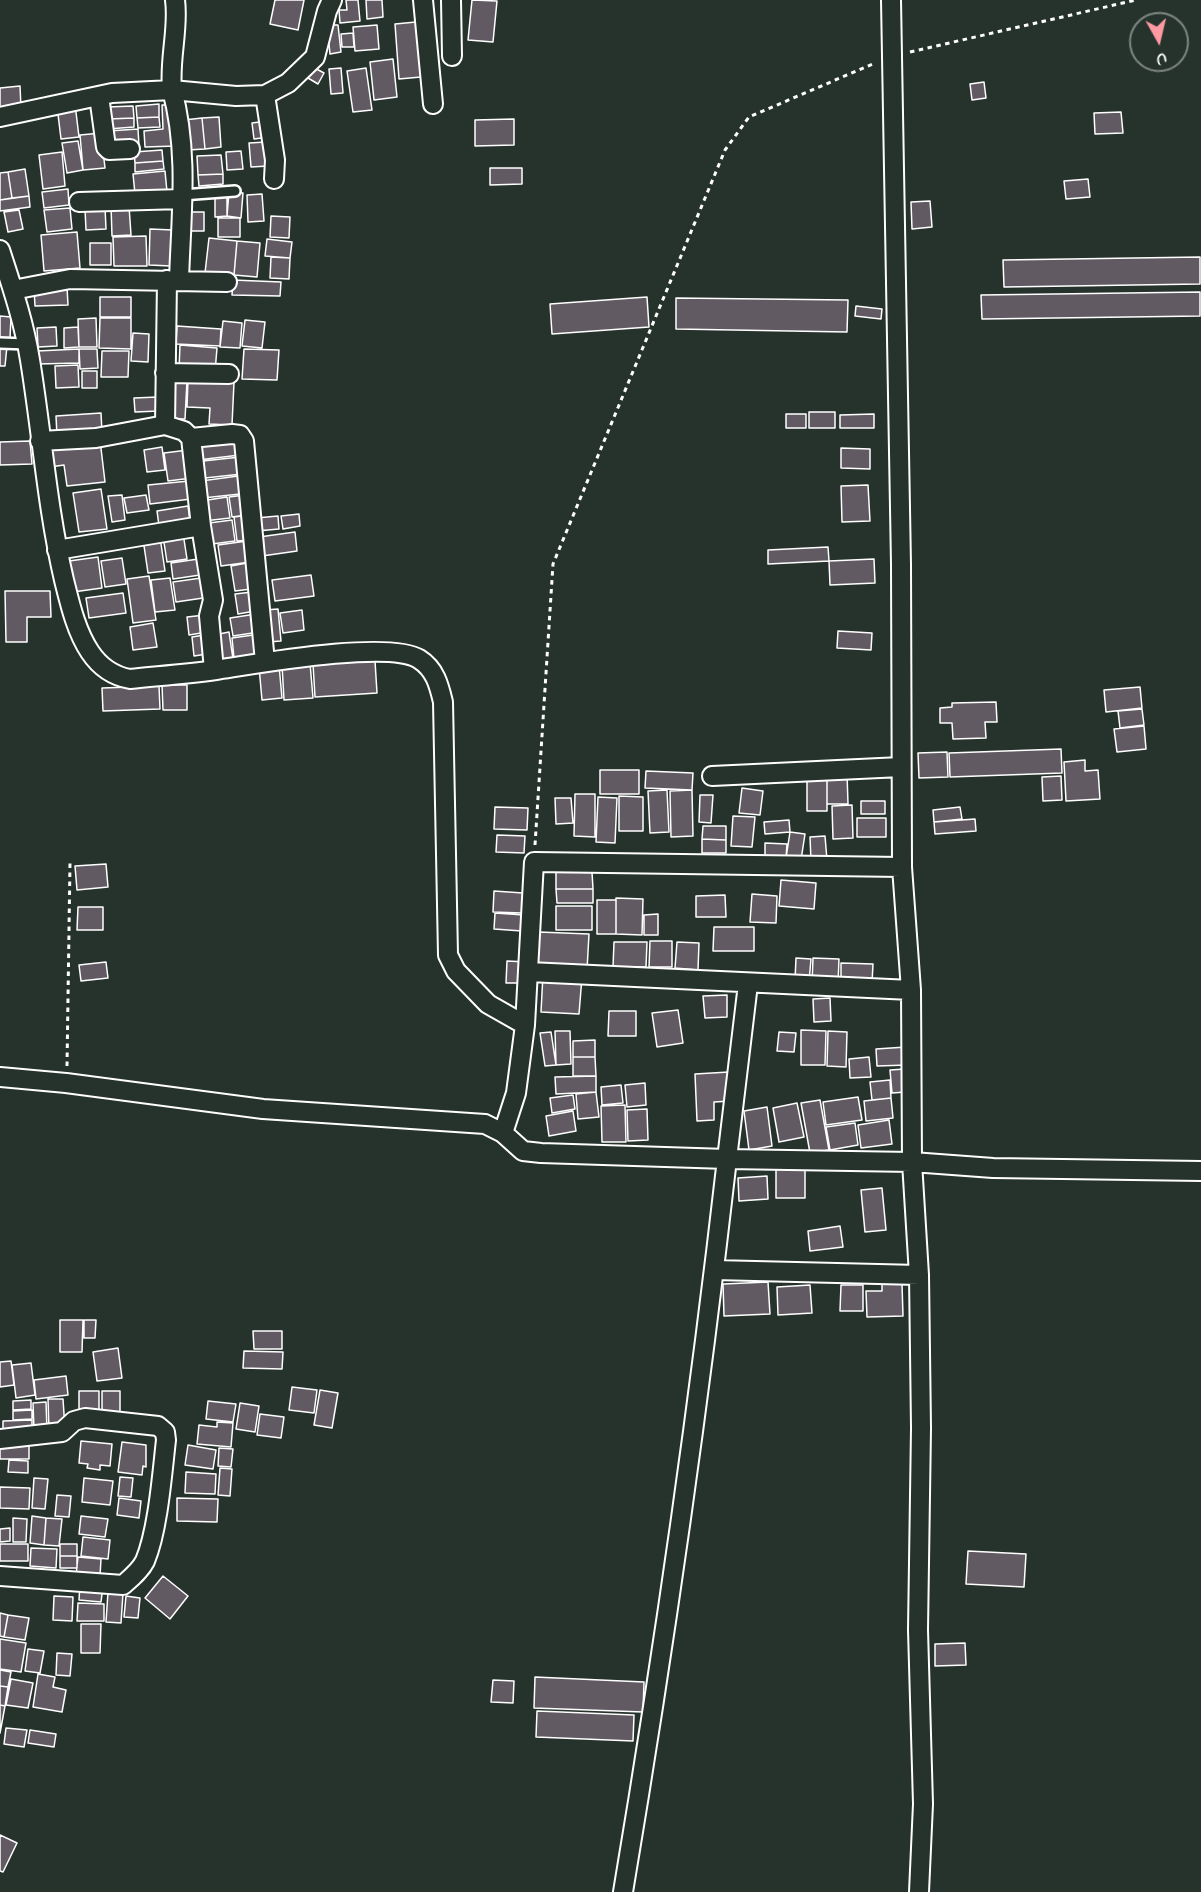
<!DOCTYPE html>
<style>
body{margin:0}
#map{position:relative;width:1201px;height:1892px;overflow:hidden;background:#26332d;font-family:Mynerve,sans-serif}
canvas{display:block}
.north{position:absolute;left:1129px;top:12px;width:60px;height:60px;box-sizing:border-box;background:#26332d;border:2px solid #7d8581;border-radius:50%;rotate:172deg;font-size:16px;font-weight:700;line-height:24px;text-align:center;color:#fff}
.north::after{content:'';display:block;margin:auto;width:21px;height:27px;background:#ff9aa2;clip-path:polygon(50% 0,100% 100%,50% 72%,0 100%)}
</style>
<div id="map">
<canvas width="1201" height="1892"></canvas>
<div class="north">U</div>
</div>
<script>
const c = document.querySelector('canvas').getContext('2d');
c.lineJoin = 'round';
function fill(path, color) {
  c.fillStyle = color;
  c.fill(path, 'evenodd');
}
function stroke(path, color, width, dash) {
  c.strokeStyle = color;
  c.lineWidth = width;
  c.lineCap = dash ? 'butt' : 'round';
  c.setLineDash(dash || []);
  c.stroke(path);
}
const building = new Path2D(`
 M275 0H304L298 30 270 24Z
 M346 0H358L360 21 340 23 339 10H347Z
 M366 0H382L383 17 367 19Z
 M472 0 497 1 493 42 468 40Z
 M416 22 421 77 399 79 395 24Z
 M327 25H338L341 52 330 54Z
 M377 25 379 49 355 51 353 27Z
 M353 33 354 47H342L341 34Z
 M393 59 397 97 374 100 370 62Z
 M309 65 324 73 318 84 303 75Z
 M341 68 343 93 331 94 329 69Z
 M366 68 372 110 353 112 347 71Z
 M984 82 986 98 972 100 970 84Z
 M20 86 21 108 0 110V88Z
 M75 104 79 137 61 139 57 106Z
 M159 104V117L137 118 136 106Z
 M162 105H175L176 146 145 147 144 131 163 129Z
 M133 106 134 118 108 119 107 107Z
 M1121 112 1123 133 1095 134 1094 113Z
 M159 117 160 127 138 128 137 118Z
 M219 117 221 147 205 149 202 118Z
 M134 118V127L108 129V119Z
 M202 118 205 149 187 150 184 120Z
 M514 119V145L475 146V120Z
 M267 121 269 137 254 139 252 123Z
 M138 129 139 146 109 147 108 131Z
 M101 133 105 168 83 170 80 135Z
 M78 141 83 170 67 173 62 143Z
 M266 142 268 166 251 167 249 143Z
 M162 150 163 161 135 163 134 152Z
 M241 151 243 169 227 170 226 152Z
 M62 152 65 186 43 189 39 155Z
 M221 155 223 174 198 175 197 156Z
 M163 161 164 169 135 172V163Z
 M490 168H522V184L490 185Z
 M25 169 29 196 12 198 8 172Z
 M165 171 167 192 135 194 133 174Z
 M8 172 12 198 0 200V173Z
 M223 174V184L199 186 198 175Z
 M1088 179 1090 197 1066 199 1064 181Z
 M68 189 69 205 44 208 42 192Z
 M229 192 243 193 241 218 227 216Z
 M227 194V216L215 217V195Z
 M262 194 264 221 248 222 247 195Z
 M29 196 30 207 0 211V200Z
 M930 201 932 227 912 229 911 202Z
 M111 206H129L131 235 112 236Z
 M105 207 106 229 86 230 85 209Z
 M70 208 72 229 47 232 44 210Z
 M19 210 23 229 8 232 4 212Z
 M187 212H204V231H187Z
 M271 216 290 217 289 238 270 237Z
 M218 218H240V237H218Z
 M150 229 173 230 171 266 149 265Z
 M77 232 80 268 44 271 41 235Z
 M146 236 147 266H114L113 237Z
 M209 238 237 241 234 275 205 273Z
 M267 239 292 242 290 258 265 256Z
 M237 241 260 243 257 277 234 275Z
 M90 243H111V265H90Z
 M271 257 290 258 289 279 270 278Z
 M1200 257V284L1004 287 1003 260Z
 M233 280 281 282 280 296 232 295Z
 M67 287 68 305 35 306 34 288Z
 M1200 292V316L982 319 981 295Z
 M100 297H131V317H100Z
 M647 297 649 327 552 334 550 304Z
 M676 298 848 300 847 332 676 329Z
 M856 306 882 309 881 319 855 316Z
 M0 316 11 317 10 338H0Z
 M96 318 97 347H79L78 319Z
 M100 318H131V349L99 348Z
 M245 320 265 322 262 348 242 346Z
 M223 321 242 323 240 348 220 347Z
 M177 326 221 329 220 346 176 344Z
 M56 327 57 346 38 347 37 328Z
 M78 327 79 347 64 348V328Z
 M133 333 149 334 148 362 131 361Z
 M180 345 217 348 215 372 179 369Z
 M0 346H7L5 366H0Z
 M79 349V363L38 364 37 351Z
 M79 349H97L98 368 80 369Z
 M244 349 279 350 277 380 242 379Z
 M102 351H129L128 377H101Z
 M78 365 79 387 56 388 55 366Z
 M82 371H97V388H82Z
 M167 380 187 381 185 419H166Z
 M188 380 234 382 232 425 209 424 210 408 187 407Z
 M158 397 159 411 135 412 134 398Z
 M809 412H835V428H809Z
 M101 413 102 433 57 436 56 416Z
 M786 414H806V428H786Z
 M874 414V428H840V415Z
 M238 437 240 455 198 460 196 441Z
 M100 440 105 482 67 486 64 465 50 467 48 445Z
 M30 441 32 464 0 465V442Z
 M162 447 165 470 147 472 144 450Z
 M841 448 870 449V469L841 468Z
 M188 450 192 478 168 481 164 453Z
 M240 457 242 474 205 478 203 461Z
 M238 476 240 494 203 498 201 481Z
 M189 481 191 499 150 504 148 485Z
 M868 485 870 521 842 522 841 486Z
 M101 489 107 529 79 532 73 493Z
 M122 495 125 520 112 522 108 496Z
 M146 495 149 510 127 513 124 498Z
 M245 495 247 515 232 517 229 497Z
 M227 497 230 518 204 521 201 501Z
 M188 506 190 521 159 526 157 511Z
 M299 514 300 526 283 529 281 516Z
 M248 515 251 540 237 541 234 517Z
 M278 516 279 529 257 531 256 518Z
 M232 520 235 541 212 544 209 523Z
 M295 532 297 551 262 556 259 537Z
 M183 533 187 559 167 562 163 536Z
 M160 537 165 571 148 573 143 539Z
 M247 541 250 562 221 566 218 545Z
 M828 547 829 561 768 564V550Z
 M98 557 102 588 73 592 69 561Z
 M122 558 126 584 105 587 101 561Z
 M205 558 207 574 173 579 171 563Z
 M874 559 875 583 830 585 829 561Z
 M247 563 251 589 235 591 231 566Z
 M311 575 314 596 275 601 272 580Z
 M149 576 156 620 133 623 127 579Z
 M208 577 210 597 176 602 173 582Z
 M170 578 175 610 155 612 151 580Z
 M5 591H50L51 617H27V642H6Z
 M252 592 255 611 238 614 235 594Z
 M123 593 126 613 89 618 86 598Z
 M278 609 281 641 268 642 265 610Z
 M302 610 304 630 283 633 280 613Z
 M256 614 259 632 233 636 230 618Z
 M205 615 207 632 189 635 187 617Z
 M153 623 157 647 133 650 130 627Z
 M838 631 872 633 871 650 837 648Z
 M229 632 233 659 218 662 214 635Z
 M260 634 263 654 234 658 232 638Z
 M204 635 207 654 194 656 192 637Z
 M375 661 377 693 315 697 313 664Z
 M310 663 313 698 284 700 282 665Z
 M279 665 282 698 262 700 259 667Z
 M162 685H187V710H163Z
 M159 686 160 709 103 711 102 688Z
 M1140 687 1142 708 1106 712 1104 690Z
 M996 702 997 722H985L986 738 953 739 952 723H940V708L952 707V703Z
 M1142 709 1144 725 1120 728 1118 711Z
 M1144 726 1146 749 1117 752 1114 729Z
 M1061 749 1062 773 950 777 949 753Z
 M947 752 948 777 919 778 918 753Z
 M1085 760V771L1098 770 1100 799 1066 801 1064 762Z
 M600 770H639V794H600Z
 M646 771 693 773 692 790 645 788Z
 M847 773 848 804H827V774Z
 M807 774H827V811H807Z
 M1061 776 1062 800 1043 801 1042 777Z
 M742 788 763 791 760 815 739 813Z
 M667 790 669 832 650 833 648 791Z
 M692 790 693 836 671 837 670 791Z
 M575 794H595V837L574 836Z
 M700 795H713L711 823 699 822Z
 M619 796 643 797V831H619Z
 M598 797 617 798 615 843 596 842Z
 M555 798H571L573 823 556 824Z
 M861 801H885V814H861Z
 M852 805 853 838 833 839 832 806Z
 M495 807 528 808 527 830 494 829Z
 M960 807 962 819 934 822 933 810Z
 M733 816 755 817 752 847 731 846Z
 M857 818H886V837H857Z
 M975 819 976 831 935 834 934 822Z
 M789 820 790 832 765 834 764 822Z
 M703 826H726V840L702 839Z
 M790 832 805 834 801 860 786 858Z
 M497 835 525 836 524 853 496 852Z
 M825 836 827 860 811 861 810 837Z
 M702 839 726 840V853H702Z
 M765 843 787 844 786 858 765 857Z
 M106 864 108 887 77 890 75 866Z
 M556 872H592L593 889H556Z
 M781 880 816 883 814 909 779 906Z
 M556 889H593V903H557Z
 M494 891 523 893 522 913 493 912Z
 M752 894 777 896 776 923 750 922Z
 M725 895 726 917H696V896Z
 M616 898 643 899 642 935 616 934Z
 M597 900H616V934H597Z
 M556 906H592V930H556Z
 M78 907H103V930H77Z
 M495 913 524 915 522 931 494 929Z
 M658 914V935H644V915Z
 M714 927H754V951H713Z
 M539 932 589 934 587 970 537 968Z
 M650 941H672V967H649Z
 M614 942H647L646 967H613Z
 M677 942 699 943 698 970 675 968Z
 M796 958 811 959 809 982 795 980Z
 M813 958 839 959 838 984 812 983Z
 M507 961 527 962 526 983H506Z
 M106 962 108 978 81 981 79 965Z
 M841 963 873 964 872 983H841Z
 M543 974 582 977 579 1014 541 1012Z
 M727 995V1017L705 1018 703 996Z
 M830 998 831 1021 814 1022 813 999Z
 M678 1010 683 1043 657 1047 652 1013Z
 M609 1011H636V1036H608Z
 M801 1030 826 1031 825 1065H801Z
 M555 1031H570L571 1064 556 1065Z
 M828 1031 847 1032 846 1067 827 1066Z
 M551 1032 556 1065 545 1066 540 1033Z
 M779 1032 796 1033 794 1052 777 1051Z
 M595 1040V1057H573V1041Z
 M906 1047 907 1065 877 1066 876 1049Z
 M573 1057H595L596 1076H573Z
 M869 1057 871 1077 850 1078 849 1059Z
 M905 1069 906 1092 892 1093 890 1070Z
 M729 1072 731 1101 714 1102V1120L697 1121 695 1074Z
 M596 1076V1092L556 1094 555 1077Z
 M890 1080 891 1098 872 1100 870 1082Z
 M645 1083 646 1105 627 1107 625 1085Z
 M621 1085 623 1103 602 1105 601 1087Z
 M596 1092 599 1117 578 1119 576 1094Z
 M573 1095 575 1109 552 1113 550 1098Z
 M858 1097 862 1120 826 1125 823 1102Z
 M891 1098 893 1118 866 1121 864 1101Z
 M820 1100 829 1150 810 1153 801 1103Z
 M797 1103 804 1137 779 1142 773 1108Z
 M625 1105 626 1142H602L601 1106Z
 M767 1107 772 1146 749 1150 744 1111Z
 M647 1109 648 1140 628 1141 627 1110Z
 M573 1111 576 1131 549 1136 546 1116Z
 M889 1120 892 1144 861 1148 858 1125Z
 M855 1123 858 1145 830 1150 826 1127Z
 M776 1167H805V1198H776Z
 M767 1176 768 1199 739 1201 738 1178Z
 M882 1188 886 1230 865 1232 861 1190Z
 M840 1226 843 1247 810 1251 808 1231Z
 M768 1282 770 1314 724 1316 723 1284Z
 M882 1284H902L903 1316 867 1317 866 1291H882Z
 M810 1285 812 1313 778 1315 777 1287Z
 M841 1285H863V1311H840Z
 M60 1320H83L82 1352H60Z
 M84 1320H96L95 1338H84Z
 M253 1331H282V1349H254Z
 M118 1348 122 1378 97 1381 93 1352Z
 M244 1351 283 1352 282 1369 243 1368Z
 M11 1361 14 1385 0 1387V1362Z
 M31 1363 35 1395 16 1398 12 1365Z
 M66 1376 68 1395 36 1399 34 1380Z
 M292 1387 317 1390 314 1413 289 1410Z
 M320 1390 338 1393 332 1428 314 1425Z
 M79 1391H99V1416H79Z
 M102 1391H120V1417L102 1418Z
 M48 1399H63L65 1429 49 1430Z
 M31 1400V1409L13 1410V1401Z
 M208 1401 236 1404 233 1422 206 1419Z
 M46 1402 47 1430H34L33 1403Z
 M240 1403 259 1406 255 1432 236 1429Z
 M32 1410V1419L13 1420V1411Z
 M260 1414 284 1417 281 1438 257 1435Z
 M32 1420V1433L3 1434V1421Z
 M217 1422 233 1423 231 1447 197 1444 199 1425 217 1427Z
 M0 1441 29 1442V1459H0Z
 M81 1441 112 1444 110 1466 100 1465V1470L87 1468 88 1464 79 1463Z
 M122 1442 146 1445V1467L143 1466 142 1475 118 1472Z
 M188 1445 216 1450 213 1469 185 1465Z
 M219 1448 233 1449 231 1467 218 1466Z
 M9 1460 28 1461V1473L8 1472Z
 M220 1468 232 1469 230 1496 218 1495Z
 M186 1472 216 1474 215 1494 185 1493Z
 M120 1477 133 1478 131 1497 118 1496Z
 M34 1478 48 1479 45 1509 32 1508Z
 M84 1478 113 1481 110 1505 82 1502Z
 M0 1487 30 1488 29 1509 0 1508Z
 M57 1495 71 1496 69 1517 55 1516Z
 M119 1498 141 1501 139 1518 117 1515Z
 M177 1498 218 1499 217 1522 177 1521Z
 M32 1516 46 1518 44 1545 30 1543Z
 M81 1516 108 1519 105 1537 79 1534Z
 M13 1518 27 1519 26 1542H13Z
 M46 1518 62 1519 59 1546 44 1545Z
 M10 1528V1541L0 1542V1529Z
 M83 1537 110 1540 108 1559 81 1556Z
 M0 1544H28V1561H0Z
 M60 1544H77V1556H60Z
 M31 1548 57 1549 56 1568 30 1566Z
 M968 1551 1026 1554 1024 1587 966 1584Z
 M60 1556H77V1568H60Z
 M78 1557 101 1559 100 1576 76 1575Z
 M163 1576 188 1596 170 1619 145 1598Z
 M80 1584 103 1586 101 1602 79 1600Z
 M108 1592 123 1593 121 1623 106 1622Z
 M54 1596 73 1597 72 1621 53 1620Z
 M126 1596 140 1598 138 1618 124 1617Z
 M78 1603 104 1604V1621H77Z
 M0 1613 8 1615 4 1637 0 1636Z
 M8 1615 29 1618 25 1640 4 1637Z
 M81 1624H101L100 1653H81Z
 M0 1639 26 1643 21 1672 0 1669Z
 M965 1643 966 1665 935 1666V1644Z
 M28 1649 44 1651 40 1673 25 1671Z
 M57 1653 72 1654 70 1676 56 1675Z
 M0 1670 11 1672 8 1687 0 1686Z
 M38 1674 55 1677 53 1687 66 1690 62 1712 33 1707Z
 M535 1677 644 1682 643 1712 534 1708Z
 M11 1679 33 1683 28 1708 6 1705Z
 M493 1680 514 1681 513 1703 491 1702Z
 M0 1686 8 1687 5 1706 0 1705Z
 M0 1705 5 1706 0 1733Z
 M537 1711 634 1715 633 1741 536 1737Z
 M6 1728 27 1730 24 1747 4 1744Z
 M30 1730 56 1734 54 1747 28 1743Z
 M0 1835 17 1843 3 1872 0 1871Z`);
fill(building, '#625a62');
stroke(building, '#fff', 1.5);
const service = new Path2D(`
 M182 195 235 191
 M0 343 27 344`);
const minor = new Path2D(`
 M423 0 433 104
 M451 0 452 56
 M891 0 901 564 902 867 911 990 912 1162 919 1275 921 1428 918 1630 923 1804 919 1892
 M265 95 275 160 274 179
 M99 96 106 147 109 150 130 149
 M0 117 112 93 172 90C169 58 179 29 175 0
 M79 202 182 199
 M0 250C12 287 24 322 30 360 42 433 47 507 64 580 70 604 76 631 90 652 100 667 113 676 130 679 159 676 187 674 216 670 256 664 388 640 419 659 435 669 439 685 443 702L448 955 456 971 488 1004 525 1025
 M179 280C181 217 189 151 172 90L236 96 265 95 288 83 315 57 327 11 332 0
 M13 290 70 279 227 282
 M165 373 229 374
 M165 425 167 280
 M191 438 232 434 240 435 244 441 265 662
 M40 441 96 438 165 425 184 431 191 438 201 526 213 600 209 616 214 670
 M57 550 201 526
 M712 776 901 767
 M529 972 911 990
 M0 1077 66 1083 263 1109 485 1124 503 1133 523 1151 541 1153 727 1159 748 984
 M503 1133 516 1093 525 1025 534 862 902 867
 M714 1270 919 1275
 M0 1439 62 1432 74 1421 85 1418 158 1426 165 1432 166 1440C162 1475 158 1530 145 1561 140 1571 131 1578 123 1585L0 1576
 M623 1892C664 1649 699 1404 727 1159L912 1162 993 1168 1201 1171`);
stroke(service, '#fff', 14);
stroke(minor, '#fff', 22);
stroke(new Path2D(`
 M910 52 1136 0
 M535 845 553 564 725 150 749 117 875 63
 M67 1066 70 863`), '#fff', 3, [4.5, 4.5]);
stroke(service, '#26332d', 9);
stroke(minor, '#26332d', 18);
</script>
